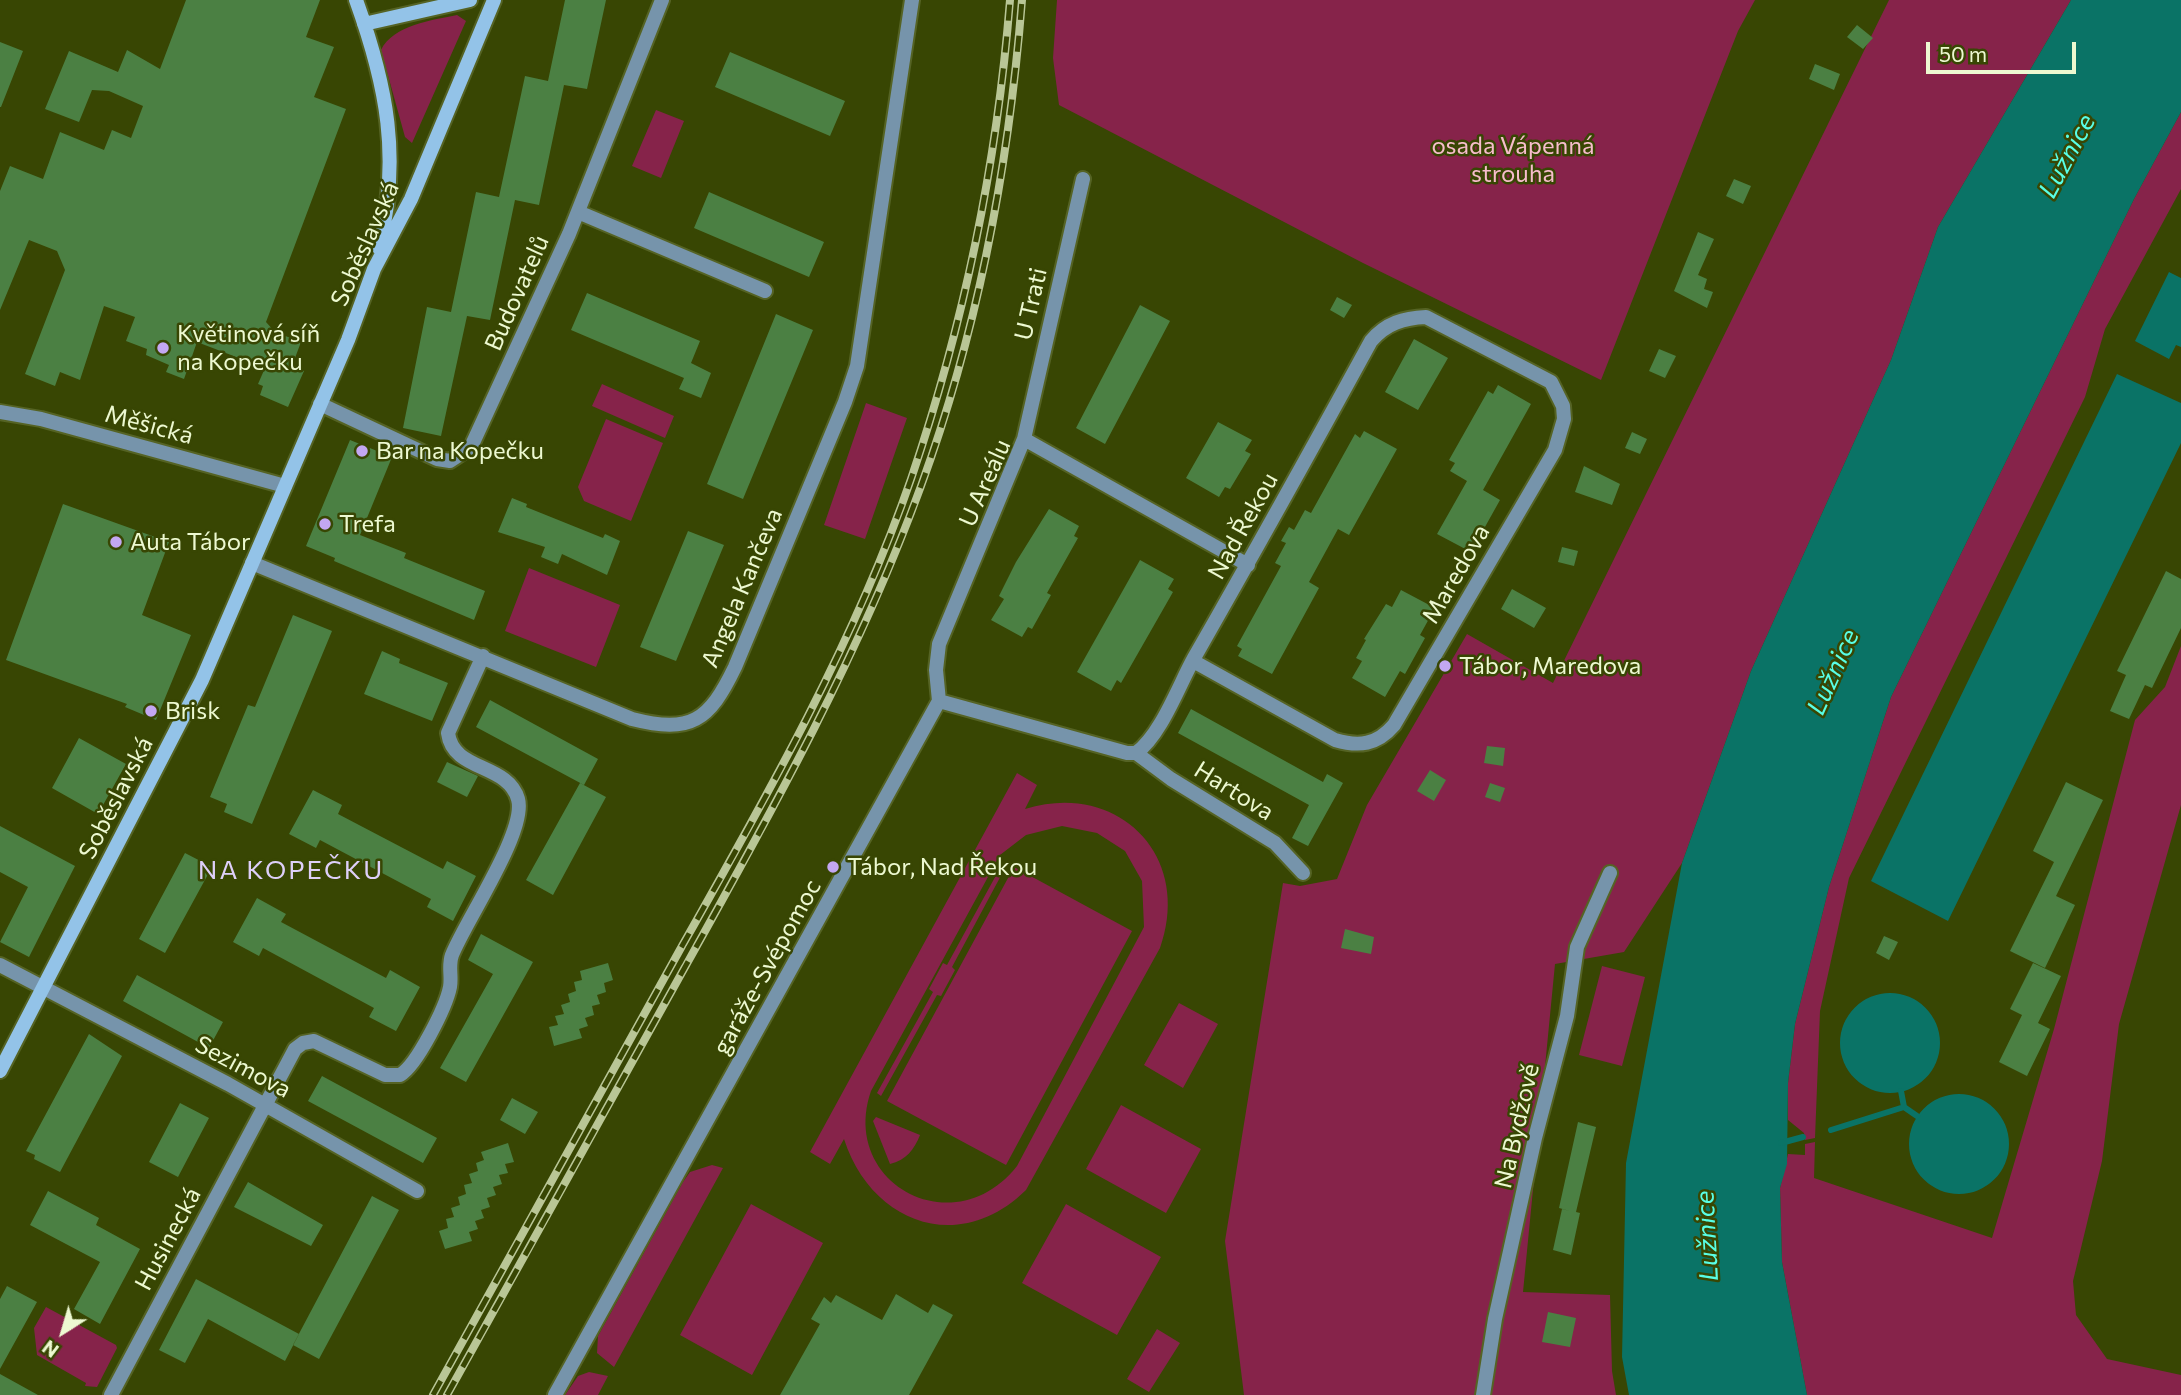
<!DOCTYPE html>
<meta charset="utf-8">
<style>
body{margin:0}
#map{position:relative;width:2181px;height:1395px;overflow:hidden;background:#384603;font-family:Commissioner,sans-serif}
canvas{display:block}
.north{position:absolute;left:28px;top:1297px;width:70px;height:70px;-webkit-text-stroke:5px #384603;paint-order:stroke;rotate:217deg;font-size:19px;font-weight:700;line-height:28px;text-align:center;color:#edf9d1}
.north::after{content:'';display:block;margin:auto;width:24px;height:32px;background:#edf9d1;clip-path:polygon(50% 0,100% 100%,50% 72%,0 100%)}
.scale{position:absolute;left:1926px;top:42px;width:150px;height:32px;box-sizing:border-box;border:4px solid #edf9d1;border-top:0;padding-left:9px;font-size:21px;line-height:24px;white-space:nowrap;color:#edf9d1;-webkit-text-stroke:5px #384603;paint-order:stroke}
</style>
<div id="map">
<canvas width="2181" height="1395"></canvas>
<div class="north">N</div>
<div class="scale">50 m</div>
</div>
<script>
const c = document.querySelector('canvas').getContext('2d');
c.lineJoin = 'round';
function fill(path, color) {
  c.fillStyle = color;
  c.fill(path, 'evenodd');
}
function stroke(path, color, width, dash) {
  c.strokeStyle = color;
  c.lineWidth = width;
  c.lineCap = dash ? 'butt' : 'round';
  c.setLineDash(dash || []);
  c.stroke(path);
}
function write(font, color, halo, rows, align = 'center') {
  c.font = font + ' Commissioner,sans-serif';
  c.lineWidth = 5;
  c.setLineDash([]);
  c.textBaseline = 'middle';
  c.strokeStyle = halo;
  c.fillStyle = color;
  for (const [text, x, y, turn = 0] of rows) {
    c.save();
    c.translate(x, y);
    c.rotate((+turn || 0) * Math.PI / 180);
    c.textAlign = isNaN(turn) ? turn : align;
    if (halo) c.strokeText(text, 0, 0);
    c.fillText(text, 0, 0);
    c.restore();
  }
}
fill(new Path2D(`
 M1057 0H1755L1738 31 1601 380 1363 263 1059 105 1053 58Z
 M1889 0H2071L1938 227 1891 360 1751 671 1682 863 1624 952 1555 964 1523 1292 1610 1295 1612 1371 1616 1395H1244L1225 1241 1283 883 1300 886 1337 879 1367 805 1467 634 1553 683Z
 M457 15 466 21 412 143 405 137 381 50C393 25 433 20 457 15Z
 M656 110 684 121 661 178 632 166Z
 M2181 112V189L2105 329 2085 397 1849 878 1820 1011 1815 1138 1805 1140 1804 1133 1788 1120V1083L1795 1024 1829 887 1891 697 2134 199Z
 M602 384 674 416 665 438 592 406Z
 M866 403 907 418 865 539 824 525Z
 M606 419 663 443 631 521 584 501 578 487Z
 M529 568 620 605 596 667 505 631Z
 M2181 646V805L2119 1024 2102 1161 2073 1281 2076 1315 2107 1359 2181 1375V1395H1807L1782 1262 1780 1188 1788 1154 1805 1155V1144L1815 1142 1814 1178 1992 1238 2054 1029 2135 720 2165 687Z
 M1017 773 1037 785 1025 809C1118 780 1193 856 1160 948L1026 1190C959 1256 871 1223 844 1139L830 1164 810 1152ZM1062 826 1097 833 1125 851 1142 881 1144 927 1017 1166C954 1246 839 1183 871 1091L1000 855 1026 835Z
 M1014 867 1132 931 1006 1165 887 1101Z
 M1000 868 1004 870 952 967 955 970 941 996 937 995 881 1096 877 1093 933 992 929 989 943 963 947 965Z
 M1602 966 1645 977 1622 1066 1579 1055Z
 M1179 1003 1218 1024 1183 1088 1144 1065Z
 M1121 1105 1201 1149 1166 1213 1086 1169Z
 M876 1117 920 1135C914 1150 906 1160 890 1164L873 1121Z
 M712 1165 723 1168 614 1367 597 1353 598 1336 683 1182 690 1172Z
 M751 1204 823 1243 752 1375 680 1335Z
 M1066 1204 1161 1257 1117 1335 1022 1283Z
 M46 1307 116 1345 117 1348 97 1387 85 1386 86 1383 37 1355 34 1328Z
 M1157 1329 1180 1343 1149 1392 1127 1379Z
 M589 1372 608 1376 598 1395H565L578 1376Z`), '#86234a');
fill(new Path2D(`
 M2071 0H2181V112L2134 199 1891 697 1829 887 1795 1024 1788 1083 1787 1164 1780 1188 1782 1262 1807 1395H1629L1622 1357 1626 1163 1682 863 1751 671 1891 360 1938 227Z
 M2169 272 2181 278V347L2176 345 2169 359 2135 341Z
 M2117 374 2181 403V443L1948 921 1871 881Z
 M1840 1043a50 50 0 1 1 100 0a50 50 0 1 1-100 0Z
 M1909 1144a50 50 0 1 1 100 0a50 50 0 1 1-100 0Z`), '#0a7366');
stroke(new Path2D(`
 M1901 1091 1904 1107 1917 1116
 M1831 1130 1904 1107
 M1781 1143 1803 1137`), '#0a7366', 6);
fill(new Path2D(`
 M186 0H320L306 37 334 47 314 97 346 109 266 322 275 332 301 342 292 366 304 371 288 407 260 395 263 386 258 384 265 368 197 342 184 379 166 372 169 365 146 355 147 349 126 341 135 317 104 306 80 380 60 372 55 386 25 374 65 270 57 251 29 240 0 310V191L10 166 43 179 60 132 104 150 112 130 131 138 143 106 109 91 92 90 79 122 45 109 69 51 118 72 127 50 160 69Z
 M565 0H606L587 89 564 85 539 205 515 200 490 320 467 316 441 436 403 428 427 307 451 312 476 192 499 197 525 76 548 81Z
 M1857 25 1873 38 1863 49 1847 37Z
 M0 42 23 51 1 107H0Z
 M730 52 845 101 830 136 715 87Z
 M1815 64 1840 74 1834 90 1809 79Z
 M1734 179 1751 186 1743 204 1726 196Z
 M709 192 824 242 809 277 694 228Z
 M1698 232 1714 239 1698 275 1707 279 1704 289 1713 292 1707 308 1674 291Z
 M587 293 700 341 691 363 711 373 701 398 679 389 684 378 571 330Z
 M1337 297 1352 305 1344 318 1330 310Z
 M1140 305 1170 321 1105 444 1076 428Z
 M776 314 813 330 743 499 707 484Z
 M1414 339 1448 358 1418 410 1385 392Z
 M1659 349 1676 356 1665 378 1649 371Z
 M1498 385 1531 404 1483 490 1500 500 1471 552 1437 534 1467 481 1450 471 1455 463 1449 460 1488 391 1493 394Z
 M1218 422 1252 440 1245 451 1251 454 1230 489 1225 487 1219 497 1186 478Z
 M1364 431 1397 449 1349 535 1338 529 1309 582 1319 588 1272 674 1238 656 1242 649 1237 646 1281 566 1275 563 1286 543 1281 541 1289 527 1294 530 1305 510 1311 513 1355 434 1360 438Z
 M1632 432 1647 439 1640 454 1625 448Z
 M350 440 392 457 360 535 406 553 404 558 485 591 474 620 334 561 335 558 306 546Z
 M1584 466 1620 484 1612 505 1575 492Z
 M512 498 527 504 526 507 603 538 605 534 620 541 607 575 562 554 558 564 541 557 545 547 498 532Z
 M63 504 169 542 142 615 191 635 156 720 125 707 127 704 6 660Z
 M1049 509 1079 526 1074 536 1078 538 1047 593 1051 595 1032 629 1028 627 1022 637 991 620 1004 599 999 596 1016 562Z
 M688 531 724 545 676 661 640 647Z
 M1562 547 1578 551 1574 566 1558 562Z
 M1140 560 1174 579 1168 589 1173 592 1121 683 1117 680 1111 691 1077 672Z
 M2166 571 2181 579V628L2152 688 2145 685 2129 719 2110 711 2126 675 2117 671Z
 M1512 589 1546 608 1534 628 1501 609Z
 M1401 590 1435 608 1420 635 1425 638 1405 674 1400 671 1385 697 1352 678 1362 661 1356 658 1366 640 1364 639 1386 604 1392 607Z
 M293 615 332 631 252 824 224 812 227 804 210 797 248 705 255 707Z
 M382 651 400 659 399 663 448 683 432 721 364 694Z
 M490 700 598 759 584 785 476 727Z
 M1191 709 1323 782 1327 774 1343 783 1308 846 1292 838 1309 805 1178 733Z
 M79 738 126 764 98 814 52 788Z
 M1487 746 1505 748 1503 766 1484 763Z
 M447 762 478 776 467 797 437 782Z
 M1430 770 1446 780 1434 801 1417 791Z
 M2066 782 2103 800 2056 896 2075 905 2045 968 2010 951 2054 862 2033 851Z
 M580 783 606 797 553 895 526 880Z
 M1490 783 1505 788 1500 802 1485 797Z
 M313 790 342 805 338 814 443 869 447 861 476 876 453 921 427 907 431 899 320 840 316 848 289 834Z
 M0 826 75 866 29 957 0 942 28 887 0 872Z
 M185 853 212 867 165 953 139 939Z
 M257 898 286 914 281 922 386 978 390 970 420 987 396 1031 369 1017 374 1008 263 948 259 956 233 942Z
 M1345 929 1374 937 1371 954 1341 948Z
 M481 934 533 962 466 1082 440 1068 493 974 468 960Z
 M1884 936 1898 942 1889 960 1876 953Z
 M608 963 613 980 604 983 606 992 597 995 600 1004 592 1006 594 1015 585 1018 588 1026 579 1029 582 1038 554 1046 549 1027 558 1025 555 1016 564 1014 561 1005 570 1002 568 994 576 991 574 982 582 980 580 971Z
 M2033 963 2061 976 2038 1023 2050 1029 2027 1076 1999 1062 2022 1015 2010 1009Z
 M137 975 223 1022 209 1048 123 1001Z
 M89 1034 122 1056 60 1172 34 1159 35 1155 26 1151Z
 M322 1076 437 1138 423 1163 308 1101Z
 M512 1098 538 1112 525 1134 500 1120Z
 M180 1103 209 1118 178 1177 149 1162Z
 M1578 1122 1596 1127 1576 1212 1580 1213 1571 1255 1553 1250 1562 1209 1570 1211 1559 1208Z
 M508 1143 514 1162 505 1164 508 1173 499 1175 502 1184 493 1187 496 1195 487 1198 490 1207 481 1210 484 1218 475 1221 478 1229 469 1232 472 1241 445 1249 439 1231 448 1228 446 1219 454 1217 451 1208 460 1205 458 1197 466 1194 464 1185 472 1183 469 1174 478 1171 476 1163 484 1160 481 1152Z
 M248 1182 323 1225 311 1246 234 1207Z
 M48 1191 99 1218 96 1225 140 1249 100 1324 74 1309 100 1262 30 1225Z
 M372 1196 399 1210 319 1359 293 1345Z
 M196 1279 299 1334 285 1361 208 1319 185 1363 159 1350Z
 M7 1286 37 1302 0 1369V1299Z
 M896 1294 928 1313 933 1304 953 1315 909 1395H780L820 1324 811 1319 824 1297 831 1303 836 1295 882 1320Z
 M1548 1312 1576 1318 1570 1347 1542 1342Z
 M0 1374 38 1395H0Z`), '#4b8043');
const street = new Path2D(`
 M578 212 765 291
 M320 404 437 459 450 461 471 447 569 234 662 0
 M0 412 41 419 285 486
 M1024 439 1248 565
 M252 563 632 719C691 734 709 721 735 667L845 402 857 366 912 0
 M939 701 936 670 939 644 1024 439 1083 179
 M939 701 1127 753H1136
 M1136 753C1161 735 1179 685 1194 658 1254 553 1313 447 1371 341 1386 323 1404 318 1426 317L1551 382 1563 406 1564 419 1555 450 1394 725C1377 745 1359 747 1335 740L1193 661
 M1136 753 1171 779 1275 843 1303 873
 M0 965 228 1084 417 1191
 M111 1395 295 1049 303 1043 314 1041 385 1075H400C417 1065 446 1007 450 987 452 976 448 966 452 955 466 920 527 831 518 799 508 763 453 772 448 733L483 656
 M555 1395 939 701
 M1483 1395 1495 1319 1535 1138 1567 1016 1577 947 1610 873`);
const secondary = new Path2D(`
 M356 0C387 86 401 158 379 248
 M364 24 470 0
 M0 1071 202 680 348 340 374 269 411 199 494 0`);
stroke(street, '#556324', 18);
stroke(secondary, '#556324', 18);
stroke(street, '#7694ab', 14);
stroke(secondary, '#93c3e8', 14);
const rail = new Path2D(`
 M433 1395C516 1245 599 1096 682 946 767 796 854 643 911 479 964 324 997 163 1010 0
 M447 1395C527 1252 606 1109 685 967 772 811 860 654 921 486 978 330 1009 165 1022 0`);
stroke(rail, '#b9c696', 8);
stroke(rail, '#384603', 5, [16]);
for (const [x, y, r, color] of [
 [163,348,7,"#c3a7f2"],
 [362,451,7,"#c3a7f2"],
 [325,524,7,"#c3a7f2"],
 [116,542,7,"#c3a7f2"],
 [1445,666,7,"#c3a7f2"],
 [151,711,7,"#c3a7f2"],
 [833,867,7,"#c3a7f2"]
]) {
  const dot = new Path2D();
  dot.arc(x, y, r, 0, 2 * Math.PI);
  c.fillStyle = color;
  c.fill(dot);
  stroke(dot, '#384603', 2.5);
}
write('24px', '#f7bccc', '#384603', [
 ["osada Vápenná",1513,146],
 ["strouha",1513,174]
]);
write('24px', '#edf9d1', '#384603', [
 ["Soběslavská",365,244,-66],
 ["Budovatelů",517,293,-66],
 ["U Trati",1031,304,-77],
 ["Měšická",149,425,15],
 ["U Areálu",985,483,-66],
 ["Nad Řekou",1243,526,-61],
 ["Maredova",1456,574,-60],
 ["Angela Kančeva",742,588,-67],
 ["Hartova",1234,791,32],
 ["Soběslavská",116,798,-63],
 ["garáže-Svépomoc",767,967,-61],
 ["Sezimova",243,1067,28],
 ["Na Bydžově",1517,1126,-77],
 ["Husinecká",168,1239,-62]
]);
write('24px', '#edf9d1', '#384603', [
 ["Květinová síň",177,334],
 ["na Kopečku",177,362],
 ["Bar na Kopečku",376,451],
 ["Trefa",339,524],
 ["Auta Tábor",130,542],
 ["Tábor, Maredova",1459,666],
 ["Brisk",165,711],
 ["Tábor, Nad Řekou",847,867]
], 'left');
write('italic 26px', '#58fee6', '#384603', [
 ["Lužnice",2067,156,-62],
 ["Lužnice",1833,672,-66],
 ["Lužnice",1707,1236,-93]
]);
c.letterSpacing = '2px';
write('26px', '#decff9', '#384603', [
 ["NA KOPEČKU",291,870]
]);
c.letterSpacing = '0px';
</script>
